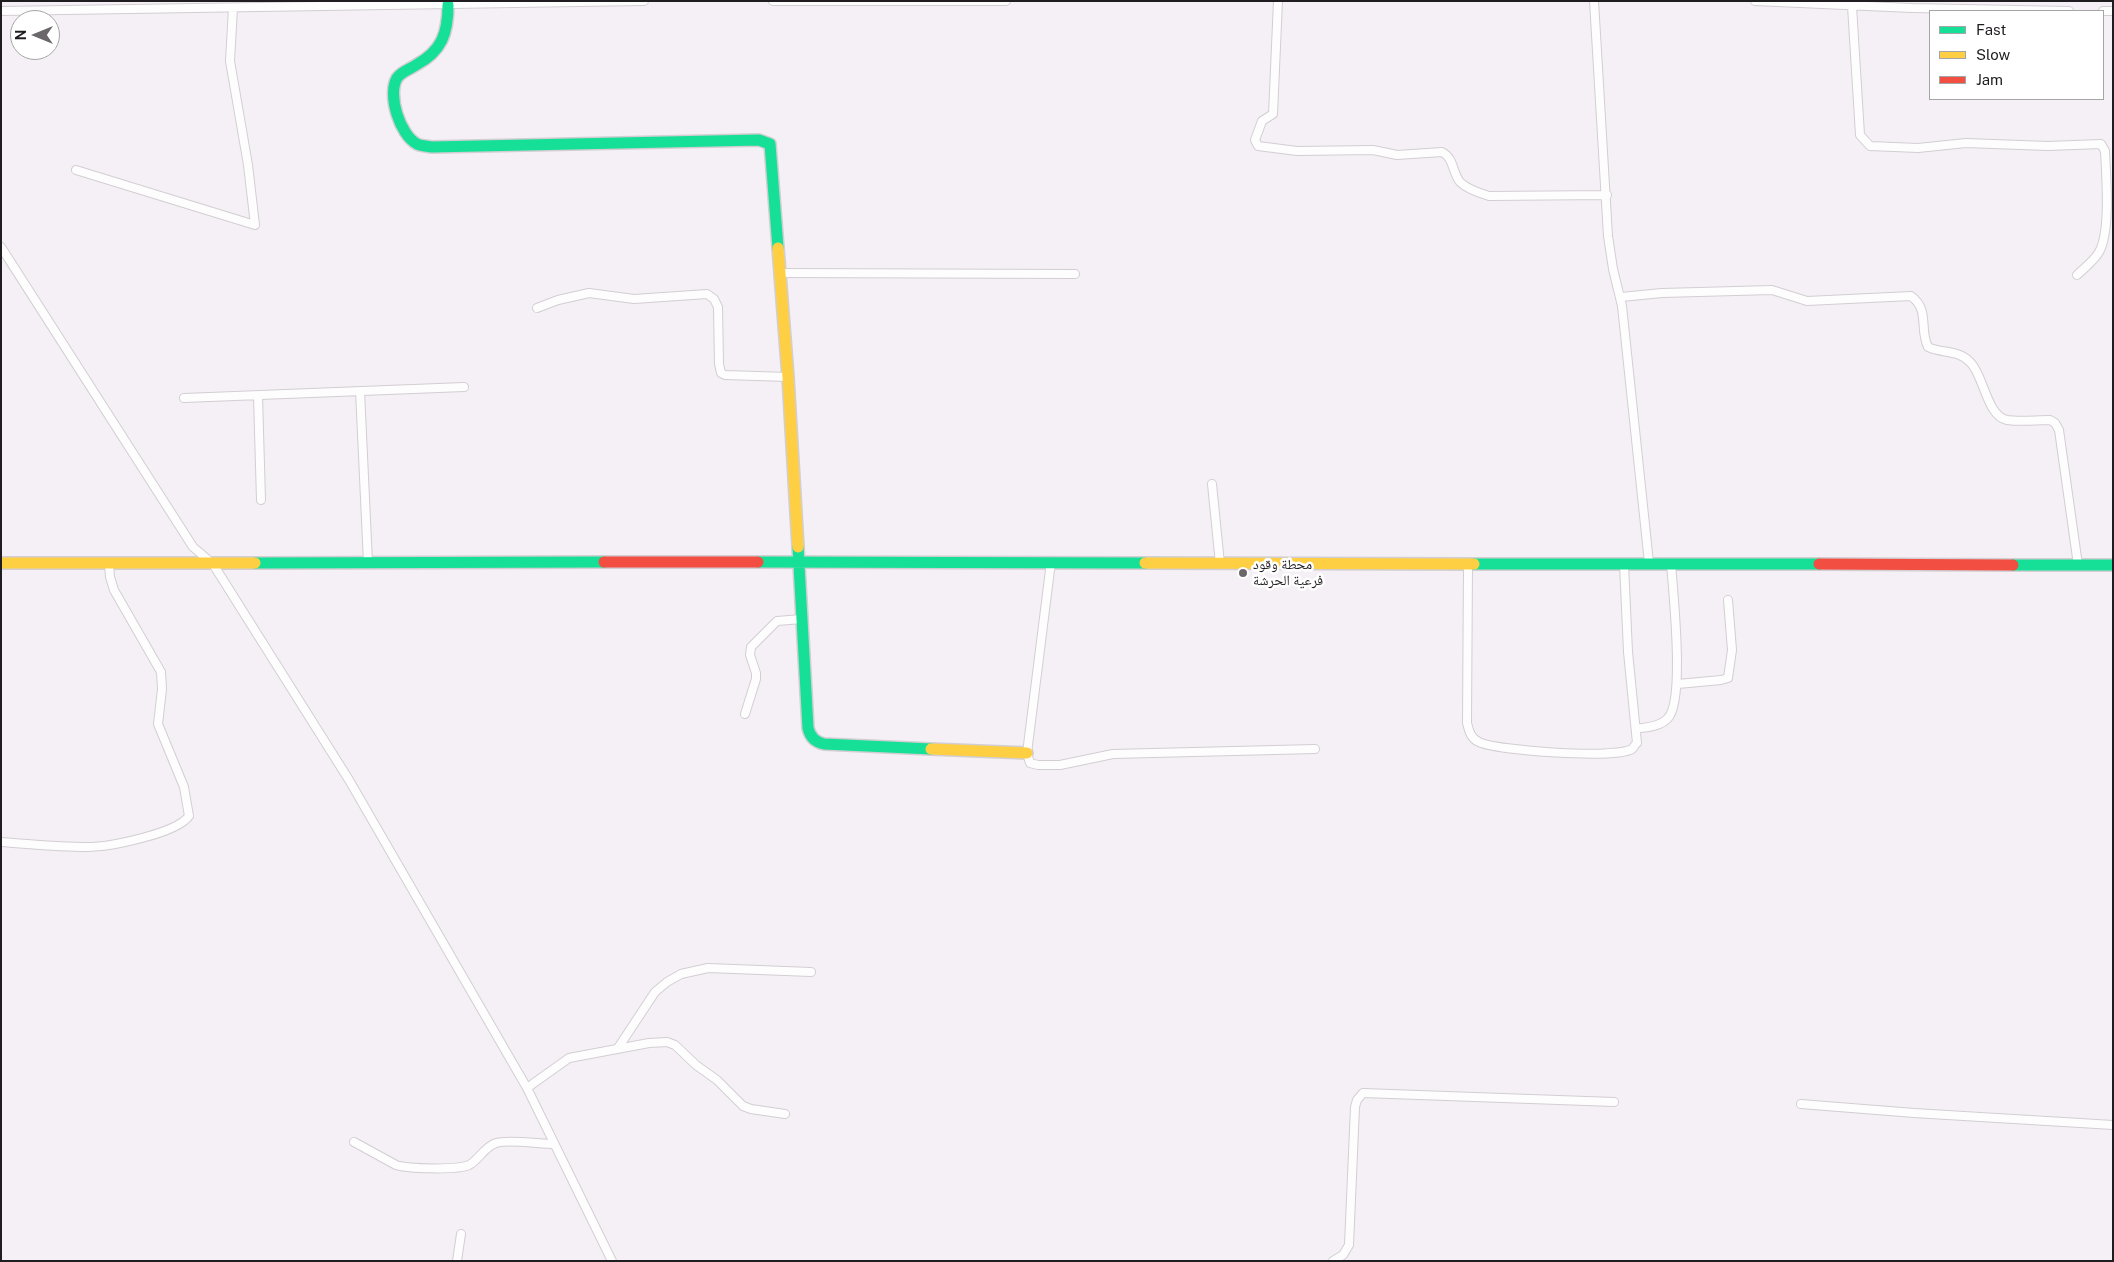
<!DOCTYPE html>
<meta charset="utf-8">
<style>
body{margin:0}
#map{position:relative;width:2114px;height:1262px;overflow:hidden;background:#f5f0f5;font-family:"Public Sans",sans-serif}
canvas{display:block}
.frame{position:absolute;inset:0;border:2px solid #201d20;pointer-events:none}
.legend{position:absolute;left:1929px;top:10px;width:175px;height:90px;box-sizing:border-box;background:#fff;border:1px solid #a6a5a6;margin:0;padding:6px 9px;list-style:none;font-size:15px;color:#201d20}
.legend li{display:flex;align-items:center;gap:10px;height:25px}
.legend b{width:25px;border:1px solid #a6a5a6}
.north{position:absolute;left:10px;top:10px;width:50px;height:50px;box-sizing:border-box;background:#fff;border:1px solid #a6a5a6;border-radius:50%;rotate:270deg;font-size:14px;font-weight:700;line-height:20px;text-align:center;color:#201d20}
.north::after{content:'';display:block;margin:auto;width:18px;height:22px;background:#6b676b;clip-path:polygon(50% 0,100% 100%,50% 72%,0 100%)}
</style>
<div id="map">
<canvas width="2114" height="1262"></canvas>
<div class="frame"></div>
<ul class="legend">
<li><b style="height:6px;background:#16e098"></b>Fast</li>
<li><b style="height:6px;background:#ffcf43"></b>Slow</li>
<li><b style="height:6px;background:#f24e42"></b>Jam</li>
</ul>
<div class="north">N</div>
</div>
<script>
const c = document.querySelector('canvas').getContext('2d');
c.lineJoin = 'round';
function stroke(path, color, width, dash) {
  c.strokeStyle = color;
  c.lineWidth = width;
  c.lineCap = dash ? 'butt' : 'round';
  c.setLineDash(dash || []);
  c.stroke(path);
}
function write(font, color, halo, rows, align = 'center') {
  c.font = font + ' "Public Sans","Noto Naskh Arabic",sans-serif';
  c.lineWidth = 5;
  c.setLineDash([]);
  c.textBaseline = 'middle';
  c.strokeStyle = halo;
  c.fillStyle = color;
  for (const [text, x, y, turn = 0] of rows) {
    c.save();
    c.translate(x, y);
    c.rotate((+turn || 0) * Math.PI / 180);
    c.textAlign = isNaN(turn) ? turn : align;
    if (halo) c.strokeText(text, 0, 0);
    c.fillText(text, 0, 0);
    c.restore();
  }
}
const street = new Path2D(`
 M773 1H1006
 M1278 1 1273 114 1262 121 1255 140 1258 146 1297 151 1373 150 1397 155 1442 152C1454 158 1452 172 1460 182 1467 189 1479 193 1489 196L1607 195
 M1594 1 1608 236 1613 269 1622 306 1649 563
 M1755 1 1912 8 2069 11
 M1852 6 1860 135 1870 146 1918 148 1966 143 2048 146 2101 144 2105 151C2106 174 2111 232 2099 252 2095 260 2084 268 2077 275
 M1 11 644 1
 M2103 11H2113
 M76 170 255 225 248 165 230 61 233 8
 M1 247 193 547 213 564 349 780 527 1088 612 1261
 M780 273 1075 274
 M1621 297 1662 293 1772 290 1807 301 1911 296C1930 310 1919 329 1928 347 1943 354 1958 349 1971 363 1984 377 1987 416 2007 420 2020 422 2036 420 2050 420L2055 423 2059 430 2078 565
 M537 308 558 300 589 293 634 299 707 294 714 299 718 307 719 364 721 373 725 375 788 377
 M360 391 368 563
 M258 396 261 500
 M184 398 464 387
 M1212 484 1220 564
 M1051 562 1027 753 1030 763 1038 765H1060L1113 754 1315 749
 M1468 565 1467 723C1469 731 1471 739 1479 742 1497 751 1616 759 1632 749 1634 747 1635 744 1637 743L1628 652 1624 564
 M1678 684 1721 680 1728 678 1732 650 1728 600
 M745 714 756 679V673L750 655 751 647 777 621 802 619
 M1636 729C1646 727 1660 727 1668 718 1685 700 1673 592 1671 563
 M1 842C30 844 58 847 87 847 108 847 176 834 189 816L184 787 158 724 162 689 161 672 114 590 110 577 109 564
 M618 1048 655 992 667 982 681 974 708 968 811 972
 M527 1088 569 1058 649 1043 667 1042 675 1045 696 1065 717 1080 743 1106 751 1109 785 1114
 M1801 1104 1914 1113 2113 1125
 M354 1142 396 1165C408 1169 458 1170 469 1165 479 1160 484 1147 496 1143 507 1139 541 1144 554 1144
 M457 1261 461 1234
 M1333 1261 1343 1255 1349 1245 1355 1107 1357 1100 1363 1093 1614 1102`);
const fast = new Path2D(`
 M448 5C448 33 442 51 416 65 410 69 401 72 397 78 387 95 400 135 417 144 421 146 427 146 432 147L759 140 770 144 778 248
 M798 547 808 728C810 737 815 742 824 744L931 749
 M758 562 1145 563
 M255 563 604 562
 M1474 564H1819
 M2013 565H2113`);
const slow = new Path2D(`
 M778 248 788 377 798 547
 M1 563H255
 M1145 563 1474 564
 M931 749 1027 753`);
const jam = new Path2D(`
 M604 562H758
 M1819 564 2013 565`);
stroke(street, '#d2ced2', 10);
stroke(fast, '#d2ced2', 14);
stroke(slow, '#d2ced2', 14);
stroke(jam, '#d2ced2', 14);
stroke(street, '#fefdfe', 8);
stroke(fast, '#16e098', 11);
stroke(slow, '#ffcf43', 11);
stroke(jam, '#f24e42', 11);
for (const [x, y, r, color] of [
 [1243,573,5,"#6b676b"]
]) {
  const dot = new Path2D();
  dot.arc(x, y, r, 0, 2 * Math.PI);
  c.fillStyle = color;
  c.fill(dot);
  stroke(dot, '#fff', 2);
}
write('14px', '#201d20', '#fff', [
 ["محطة وقود",1253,565],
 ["فرعية الحرشة",1253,581]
], 'left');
</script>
